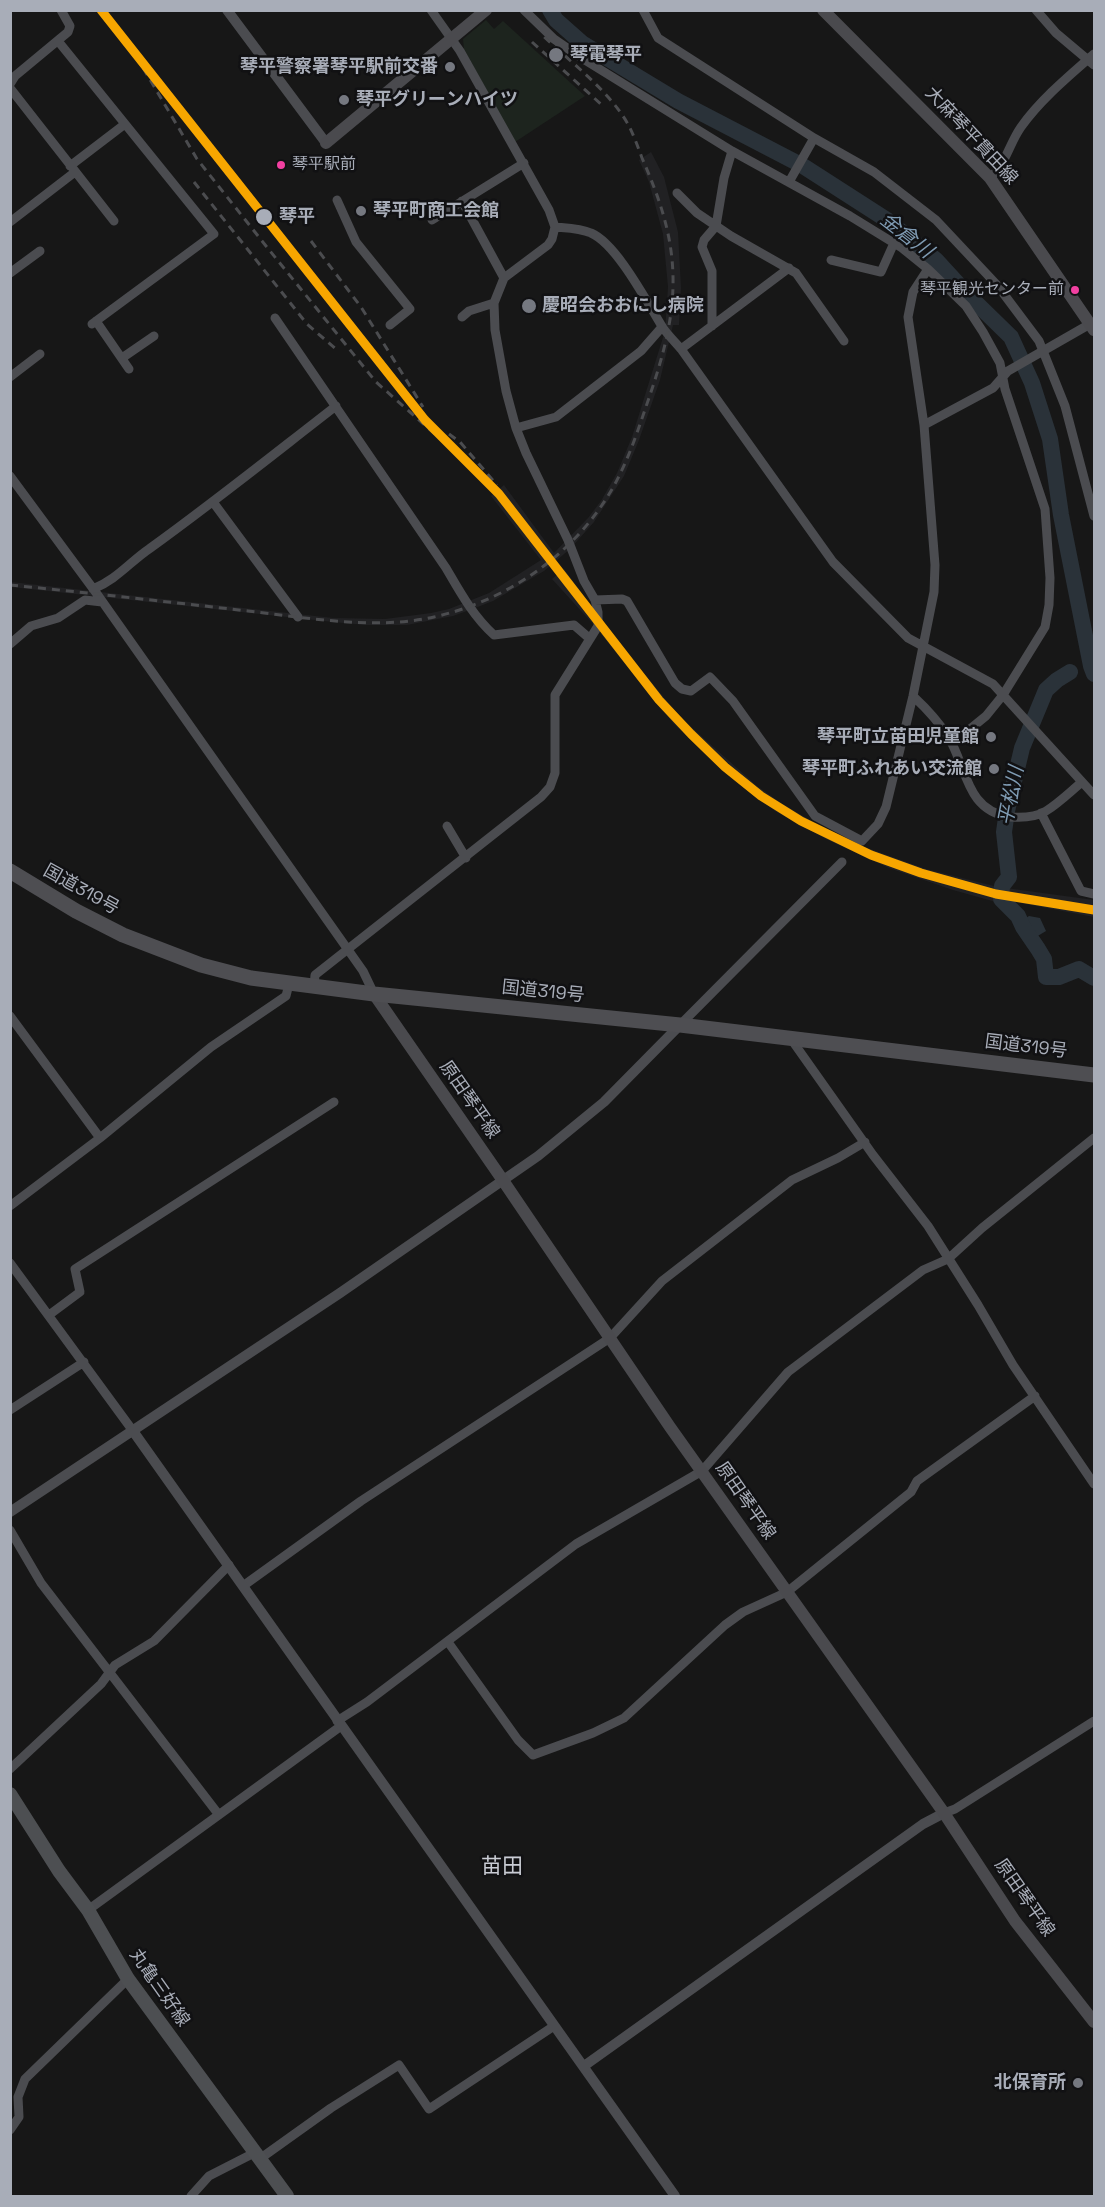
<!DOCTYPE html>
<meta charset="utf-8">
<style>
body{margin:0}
#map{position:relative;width:1105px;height:2207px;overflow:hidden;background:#171717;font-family:"Space Grotesk",sans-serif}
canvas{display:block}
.frame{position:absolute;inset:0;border:12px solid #a8adb8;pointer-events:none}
</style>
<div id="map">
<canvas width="1105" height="2207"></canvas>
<div class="frame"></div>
</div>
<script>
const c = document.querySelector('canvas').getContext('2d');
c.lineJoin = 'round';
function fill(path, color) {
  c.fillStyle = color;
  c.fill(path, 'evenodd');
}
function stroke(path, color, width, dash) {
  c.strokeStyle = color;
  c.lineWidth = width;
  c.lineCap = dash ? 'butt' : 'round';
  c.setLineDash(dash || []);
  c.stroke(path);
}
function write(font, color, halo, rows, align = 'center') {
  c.font = font + ' "Space Grotesk","Noto Sans JP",sans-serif';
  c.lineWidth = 5;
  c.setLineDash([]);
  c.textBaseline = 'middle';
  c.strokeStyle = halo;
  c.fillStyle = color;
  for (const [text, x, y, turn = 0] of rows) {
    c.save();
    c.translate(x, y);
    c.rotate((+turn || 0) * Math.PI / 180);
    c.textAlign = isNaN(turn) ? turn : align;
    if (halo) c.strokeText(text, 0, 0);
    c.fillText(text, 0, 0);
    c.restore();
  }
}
fill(new Path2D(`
 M651 152 664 177 678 232 681 288 679 325H673L660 380 639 440 624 476 594 522 570 549 544 571 493 601 475 608 453 616 407 625H366L333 622 11 587V582L333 618 385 619 431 613 449 609 489 593 541 560 491 496 504 485 554 553 588 518 601 501 617 473 632 437 665 331 668 287 663 234 649 182 639 160Z
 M564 569 595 611 596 620 593 624 552 579Z
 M606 627 680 717 757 786 781 803 830 832 859 845 926 869 998 887 996 902 953 890 889 868 826 839 775 811 724 771 673 723 601 634Z
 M1006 888 1094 900V917L1005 900Z`), '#212123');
fill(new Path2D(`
 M486 20 494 29 503 21 585 96 515 142 464 49 463 39Z`), '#1d241e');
fill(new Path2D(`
 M1029 916 1040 918 1046 931 1036 937 1026 918Z`), '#2a3239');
stroke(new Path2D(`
 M1091 666 1094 667`), '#2a3239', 3);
stroke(new Path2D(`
 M550 10 556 20 582 43 678 101 803 166 887 220 936 260 969 296 1011 337 1032 383 1050 439 1061 515 1091 666 1094 674
 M1070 672 1057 680 1046 690 1022 748 1007 811 1004 832 1009 877 1002 886 1001 899 1018 916 1023 927 1038 949 1044 959 1046 977H1059L1079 969 1094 978`), '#2a3239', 16);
stroke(new Path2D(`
 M431 10 460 51 549 210 555 227
 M524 10 554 39 580 57 732 151 850 216 902 248 928 269 966 306 983 332 1000 363 1005 389 1045 509 1050 578 1049 605 1045 627 1003 695 986 716 970 729 950 740
 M643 10 658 38 814 138 874 172 936 220 997 285 1039 341 1065 406 1094 516
 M1036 10 1056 33 1094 65
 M58 41 214 234 92 324
 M10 84 15 76 68 32 70 26 61 10
 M10 88 114 221
 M70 166 125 124
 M990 178C1006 164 1009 144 1021 127 1041 99 1069 76 1094 54
 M789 182 814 138
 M677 193 697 213 731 236 796 273 844 341
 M337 200 356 242 410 309 390 325
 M462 201 504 278
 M432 220 524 163
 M10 222 75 172
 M831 260 881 272 894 243
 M10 273 40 251
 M462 317 469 311 494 303
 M275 318 446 568C460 592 473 616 494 635L574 625 589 638
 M96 321 129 369
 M712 326V271L702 247 704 240 716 226 724 178 732 151
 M681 349 789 268
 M122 358 154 336
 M10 377 40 354
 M924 425 993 388 1008 371 1090 324
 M516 428 556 417 641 351 662 327
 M10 476 97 594 363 971 374 994
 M213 502 298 617
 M93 589C116 580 130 562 149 549 213 503 274 454 336 406
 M595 600 622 599 627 601 675 683 682 689 691 691 710 677 733 701 815 816 862 841 878 824 886 807 913 696 934 592 935 565 924 425 908 317 913 292 928 269
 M10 644 31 626 58 618 85 600 102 602
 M913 696C927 709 939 722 949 738 967 768 966 811 1010 817 1022 818 1036 817 1046 811 1059 803 1071 791 1082 782
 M1041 813 1081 891 1094 894
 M447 826 466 858
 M314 987 315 975 541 797 550 787 555 773V695L598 626V612L595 600 584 581 568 540 526 453 516 428 506 391 495 330 494 303 504 278 548 245 552 239 555 227C567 228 580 228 591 233 617 244 648 304 663 328 668 335 675 342 681 349L833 562 908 638 993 684 1094 795
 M10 1016 100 1138
 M680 1025 842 862
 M791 1039 873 1155 928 1226 978 1305 1013 1365 1094 1484
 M10 1206 100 1138 211 1047 286 996 289 984
 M10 1263 133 1431
 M49 1315 80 1292 75 1269 334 1102
 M10 1410 84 1362
 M10 1530 41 1583 219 1815
 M243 1586 361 1501 610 1338 662 1281 747 1215 792 1180 838 1158 865 1142
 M448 1642 518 1740 533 1755 593 1733 624 1718 725 1625 743 1612 787 1592 911 1492 917 1481 1035 1396
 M337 1721 367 1702 576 1544 702 1471 788 1372 923 1270 948 1259 982 1228 1094 1138
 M10 1769 101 1684 115 1665 154 1641 229 1565
 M944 1813 955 1809 1094 1721
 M88 1910 341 1726
 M10 2130 19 2117 18 2097 25 2079 128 1979
 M261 2158 331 2108 399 2065 429 2109 554 2026
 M191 2196 209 2176 256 2152`), '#4b4c50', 9);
stroke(new Path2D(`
 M227 10 326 143
 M133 1431 675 2196
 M10 1512 340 1293 538 1156 604 1102 680 1025
 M584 2066 923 1824 944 1813`), '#4b4c50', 10);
stroke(new Path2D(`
 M823 10 990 178 1094 330
 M326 143 486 10
 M374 994 502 1179 670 1427 944 1813 1015 1921 1094 2022`), '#4a4a4e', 12);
stroke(new Path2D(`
 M10 1794 59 1871 88 1910 128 1979 287 2196`), '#4d4f52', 14);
stroke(new Path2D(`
 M10 871 76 911 123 935 201 965 251 978 374 994 680 1025 1094 1075`), '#4e4e52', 15);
stroke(new Path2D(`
 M532 42 603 106
 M136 56 197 159 266 246 376 382 453 450
 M194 182 307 324 337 350
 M311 241 361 307 423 407
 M449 434 460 442 497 485
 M10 585C90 593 169 602 248 611 307 618 376 630 434 617 514 599 586 546 621 472 633 447 641 421 650 395 663 356 674 318 673 276 672 233 659 197 642 158 638 147 634 136 629 126 611 92 568 60 540 33`), '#4b4c4f', 3, [8, 6]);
stroke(new Path2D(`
 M101 10 425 420 499 494 659 700 691 734 725 767 761 796 801 821 871 855 921 873 996 894 1094 910`), '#f7a600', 9);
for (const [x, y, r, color] of [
 [556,55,8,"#757880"],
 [450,67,6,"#757880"],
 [344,100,6,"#757880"],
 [281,165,5,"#f240a1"],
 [361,211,6,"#757880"],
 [264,217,9,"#a8adb8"],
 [1075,290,5,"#f240a1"],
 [529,306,8,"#757880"],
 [991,737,6,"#757880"],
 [994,769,6,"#757880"],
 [1078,2083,6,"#757880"]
]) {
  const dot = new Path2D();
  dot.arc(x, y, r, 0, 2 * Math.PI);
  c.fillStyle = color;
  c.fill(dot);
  stroke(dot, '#111113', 2);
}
write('16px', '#a8adb8', '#111113', [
 ["琴平駅前",292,165],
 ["琴平観光センター前",1064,290,"right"]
], 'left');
write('bold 18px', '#a8adb8', '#111113', [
 ["琴電琴平",570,55],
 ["琴平警察署琴平駅前交番",438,67,"right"],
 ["琴平グリーンハイツ",356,100],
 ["琴平町商工会館",373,211],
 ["慶昭会おおにし病院",542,306],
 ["琴平町立苗田児童館",979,737,"right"],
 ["琴平町ふれあい交流館",982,769,"right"],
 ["北保育所",1066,2083,"right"]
], 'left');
write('18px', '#a8adb8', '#111113', [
 ["大麻琴平貫田線",971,136,47],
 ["国道319号",81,890,29],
 ["国道319号",543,992,6],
 ["国道319号",1026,1047,7],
 ["原田琴平線",469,1100,55],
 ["原田琴平線",745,1501,55],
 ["原田琴平線",1024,1898,55],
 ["丸亀三好線",159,1988,55]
]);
write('bold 18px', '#a8adb8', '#111113', [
 ["琴平",279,217]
], 'left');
write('italic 20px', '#7f9bb3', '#111113', [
 ["金倉川",906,236,38],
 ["平松川",1012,796,-79]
]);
write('21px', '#c9ccd4', '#111113', [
 ["苗田",502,1867]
]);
</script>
